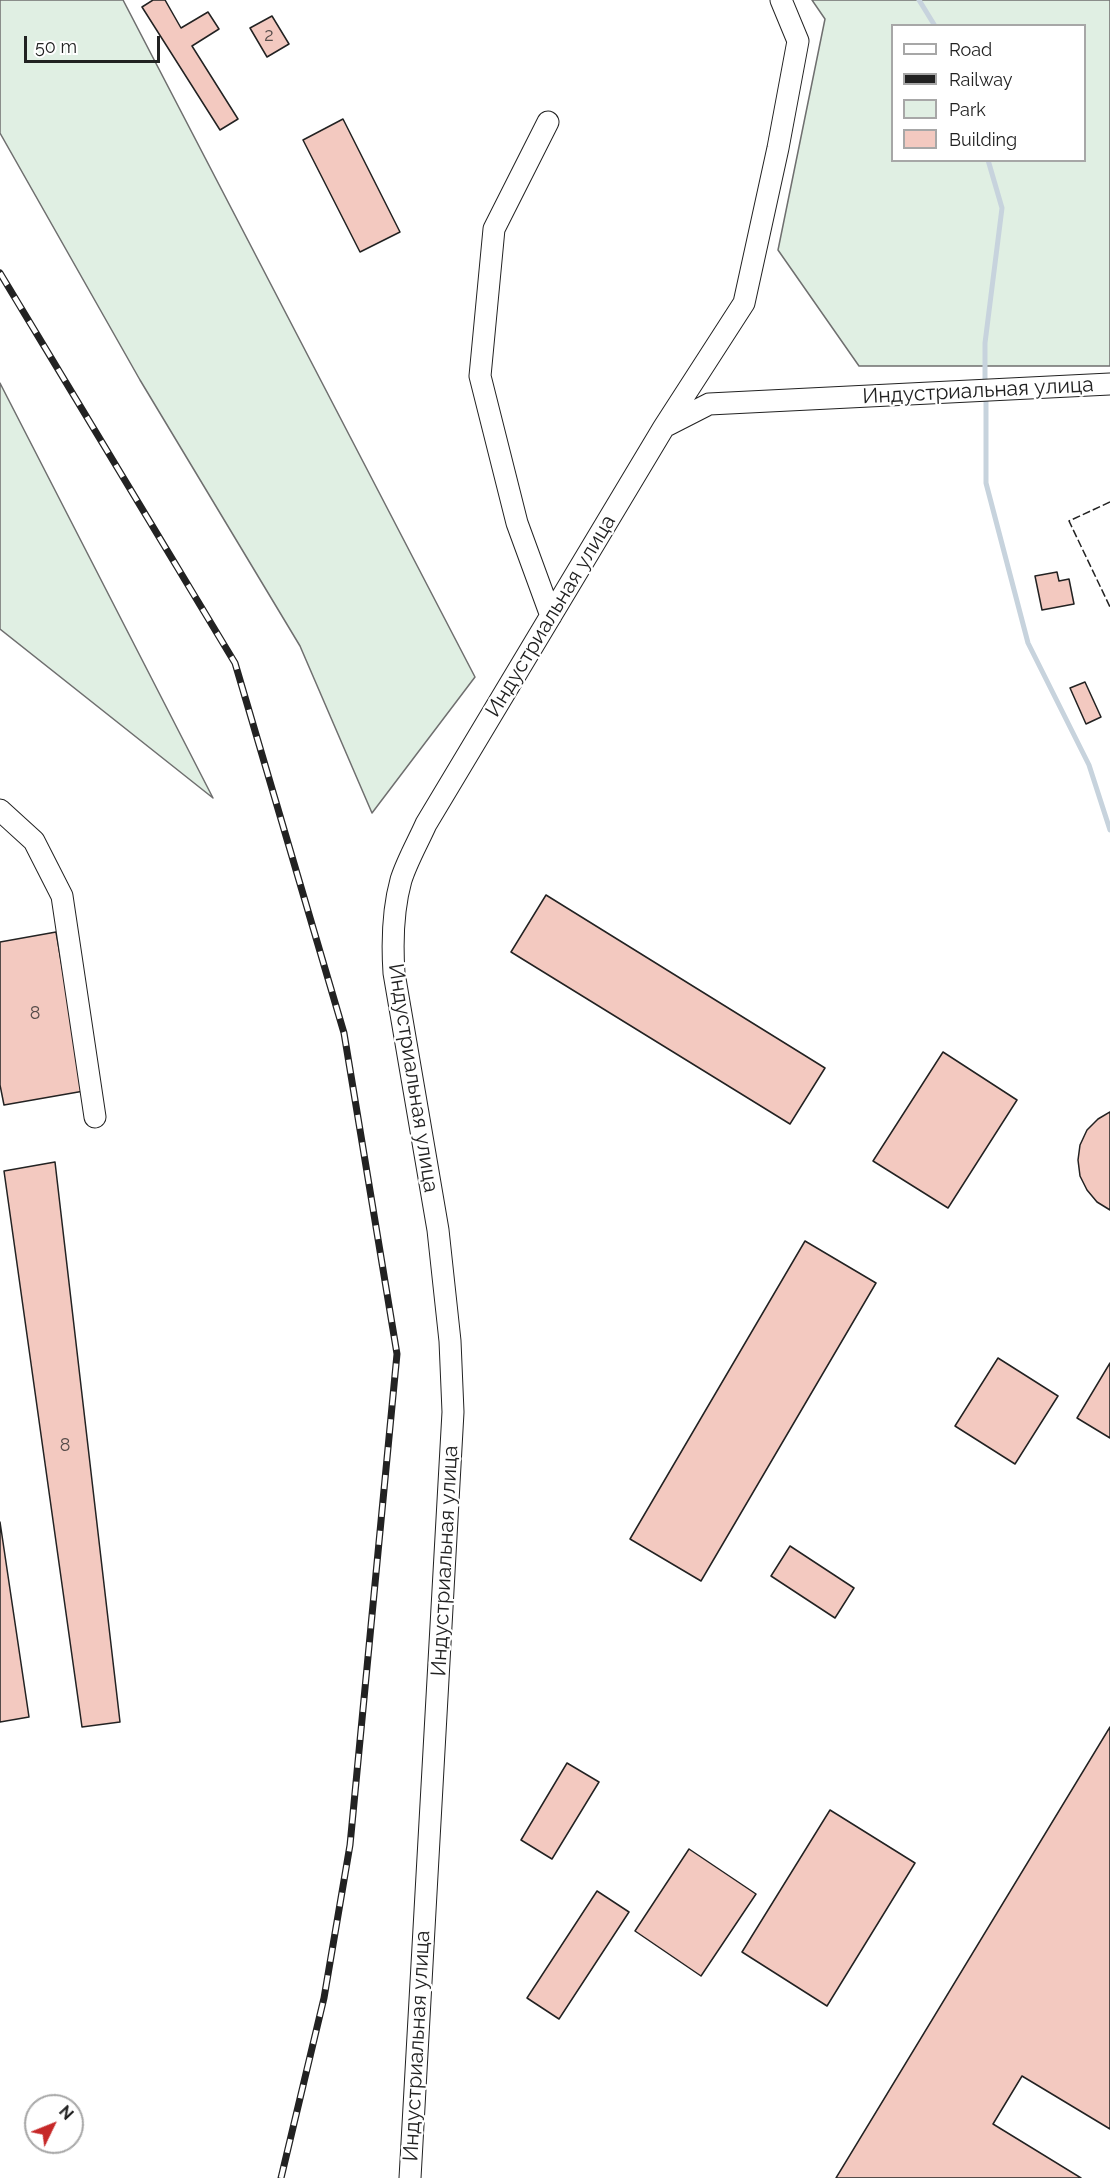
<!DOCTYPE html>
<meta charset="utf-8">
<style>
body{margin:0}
#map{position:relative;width:1110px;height:2178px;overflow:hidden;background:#fff;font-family:Raleway,sans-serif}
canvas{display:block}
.legend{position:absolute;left:891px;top:24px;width:195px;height:138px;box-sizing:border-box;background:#fff;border:2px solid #a7a7a7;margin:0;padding:8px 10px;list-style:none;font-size:18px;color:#222}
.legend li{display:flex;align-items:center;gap:12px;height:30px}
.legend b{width:30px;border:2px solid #a7a7a7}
.north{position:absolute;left:24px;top:2094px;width:60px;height:60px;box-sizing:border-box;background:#fff;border:2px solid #a7a7a7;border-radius:50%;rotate:47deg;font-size:16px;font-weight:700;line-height:24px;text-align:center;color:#222}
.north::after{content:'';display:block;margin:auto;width:21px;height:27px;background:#c62828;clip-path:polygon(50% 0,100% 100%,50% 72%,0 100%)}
.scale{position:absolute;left:24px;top:36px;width:136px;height:27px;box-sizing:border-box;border:3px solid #222;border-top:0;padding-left:8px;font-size:18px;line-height:21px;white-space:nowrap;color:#222;-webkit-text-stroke:4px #fff;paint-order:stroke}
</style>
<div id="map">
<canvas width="1110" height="2178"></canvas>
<ul class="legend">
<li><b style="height:8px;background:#fff"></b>Road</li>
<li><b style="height:8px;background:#222"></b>Railway</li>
<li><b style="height:16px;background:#e0efe3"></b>Park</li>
<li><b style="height:16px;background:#f3c9c0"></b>Building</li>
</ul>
<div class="north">N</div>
<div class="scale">50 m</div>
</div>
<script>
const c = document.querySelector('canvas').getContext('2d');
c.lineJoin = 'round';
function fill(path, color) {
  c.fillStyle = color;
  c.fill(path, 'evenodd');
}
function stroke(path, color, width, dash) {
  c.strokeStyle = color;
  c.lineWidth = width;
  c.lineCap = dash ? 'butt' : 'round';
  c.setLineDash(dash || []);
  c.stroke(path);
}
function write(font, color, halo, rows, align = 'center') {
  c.font = font + ' Raleway,sans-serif';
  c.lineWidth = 4.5;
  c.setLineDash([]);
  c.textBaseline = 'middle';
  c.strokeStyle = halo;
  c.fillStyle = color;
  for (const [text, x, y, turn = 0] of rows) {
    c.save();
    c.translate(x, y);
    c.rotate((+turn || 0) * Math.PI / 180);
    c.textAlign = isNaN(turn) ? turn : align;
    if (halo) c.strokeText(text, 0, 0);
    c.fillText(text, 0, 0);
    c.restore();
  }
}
const green = new Path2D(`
 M0 0H123L475 677 372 813 300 646 140 380 0 133Z
 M812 0H1110V366H859L778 250 825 19ZM892 26H1084V160H892Z
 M0 383 2 387 213 798 0 629Z`);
fill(green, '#e0efe3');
stroke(green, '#6f6f6f', 1.5);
stroke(new Path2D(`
 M919 0 935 26
 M985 387V343L1002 208 988 160
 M986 396V483L1028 643 1089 765 1110 830`), '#c7d3dd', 5);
const building = new Path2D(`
 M153 0H165L181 28 208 12 219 29 192 46 238 119 220 130 142 7Z
 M272 16 289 44 267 57 250 28Z
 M343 119 400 232 360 252 303 140Z
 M1057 572 1059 581 1069 579 1074 604 1042 610 1035 576Z
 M1085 682 1101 717 1086 724 1070 688Z
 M546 895 825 1068 790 1124 511 952Z
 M56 932 84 1091 4 1105 0 1085V942Z
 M943 1052 1017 1100 948 1208 873 1161Z
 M1110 1112V1210L1097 1202 1087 1190 1080 1176 1078 1160 1080 1145 1087 1130 1098 1119Z
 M55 1162 120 1722 82 1727 4 1171Z
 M805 1241 876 1283 701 1581 630 1539Z
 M998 1358 1058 1396 1015 1464 955 1426Z
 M1110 1363V1438L1077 1418Z
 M0 1522 29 1717 0 1722Z
 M790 1546 854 1588 835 1618 771 1576Z
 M1110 1727V2129L1022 2076 993 2124 1081 2178H836Z
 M567 1763 599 1782 552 1859 521 1840Z
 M830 1810 915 1863 827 2006 742 1952Z
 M689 1849 756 1894 701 1976 635 1931Z
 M597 1891 629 1912 559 2019 527 1998Z`);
fill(building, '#f3c9c0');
stroke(building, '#222', 1.5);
const minor = new Path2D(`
 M548 122 494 229 480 376 517 523 551 616
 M664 427 744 303 778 148 798 41 781 0
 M0 810 34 841 62 896 95 1117
 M410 2178 453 1412 450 1341 438 1230 394 973C392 942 393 909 401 880 407 861 418 842 426 824L664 427 709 404 1110 384`);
stroke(minor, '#222', 23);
stroke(minor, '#fff', 21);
const rail = new Path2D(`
 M0 273 235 663 344 1033 397 1354 350 1845 324 1998 281 2178`);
stroke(rail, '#222', 7);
stroke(rail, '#fff', 4.5, [14]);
stroke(new Path2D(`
 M1110 502 1069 521 1110 607`), '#222', 1.5, [8, 3]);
write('18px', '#564c4a', null, [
 ["2",269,36],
 ["8",35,1014],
 ["8",65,1446]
]);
write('21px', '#222', '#fff', [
 ["Индустриальная улица",978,391,-3],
 ["Индустриальная улица",551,616,-59],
 ["Индустриальная улица",413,1078,81],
 ["Индустриальная улица",445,1561,-87],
 ["Индустриальная улица",417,2046,-87]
]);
</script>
